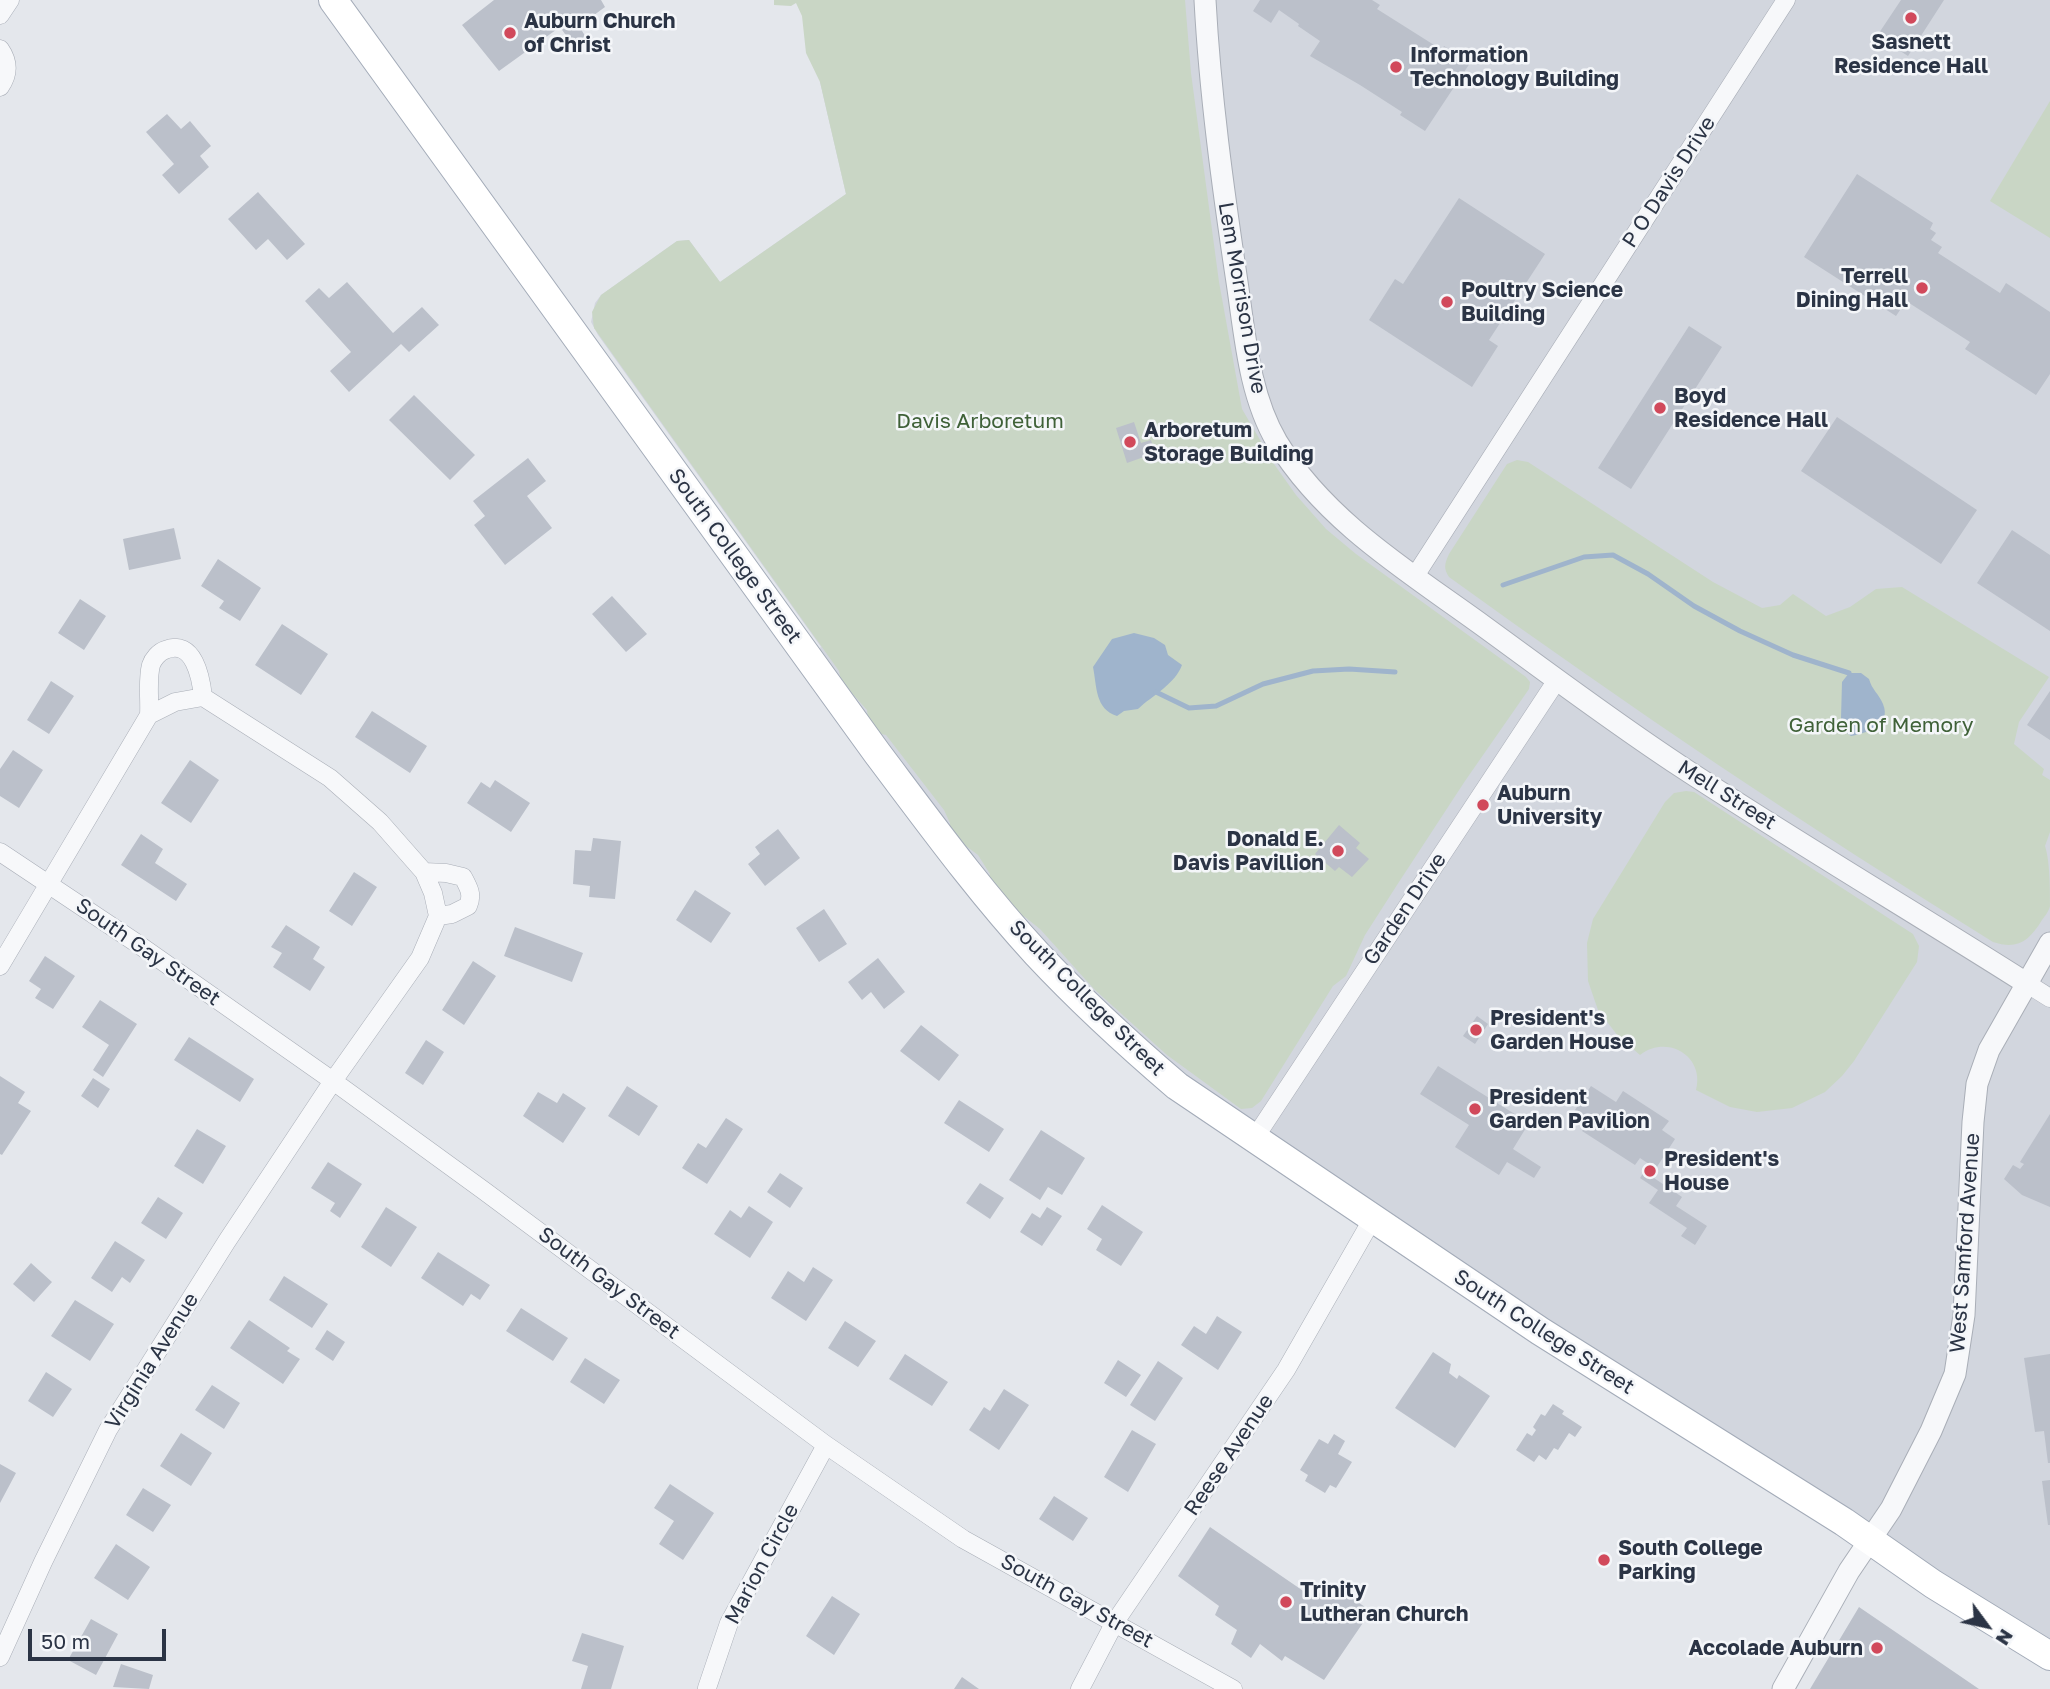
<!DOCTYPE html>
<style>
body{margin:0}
#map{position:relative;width:2050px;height:1689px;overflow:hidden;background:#e4e7ec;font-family:"Golos Text",sans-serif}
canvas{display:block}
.north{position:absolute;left:1952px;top:1591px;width:70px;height:70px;-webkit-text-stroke:5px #f4f6f9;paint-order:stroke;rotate:123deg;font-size:19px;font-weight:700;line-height:28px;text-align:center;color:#2b3445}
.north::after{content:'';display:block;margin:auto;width:24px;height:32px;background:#2b3445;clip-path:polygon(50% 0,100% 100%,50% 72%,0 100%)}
.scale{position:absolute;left:28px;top:1629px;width:138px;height:32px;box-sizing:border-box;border:4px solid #2b3445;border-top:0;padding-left:9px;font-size:21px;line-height:24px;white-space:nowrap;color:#2b3445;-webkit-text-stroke:5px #f4f6f9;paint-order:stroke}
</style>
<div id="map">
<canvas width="2050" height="1689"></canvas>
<div class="north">N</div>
<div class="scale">50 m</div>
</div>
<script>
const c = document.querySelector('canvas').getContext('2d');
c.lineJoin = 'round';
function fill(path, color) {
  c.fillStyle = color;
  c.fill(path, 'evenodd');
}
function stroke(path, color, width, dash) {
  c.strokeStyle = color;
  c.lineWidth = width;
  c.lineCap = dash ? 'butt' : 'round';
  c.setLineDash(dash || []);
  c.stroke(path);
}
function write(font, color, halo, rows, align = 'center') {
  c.font = font + ' "Golos Text",sans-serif';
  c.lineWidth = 5;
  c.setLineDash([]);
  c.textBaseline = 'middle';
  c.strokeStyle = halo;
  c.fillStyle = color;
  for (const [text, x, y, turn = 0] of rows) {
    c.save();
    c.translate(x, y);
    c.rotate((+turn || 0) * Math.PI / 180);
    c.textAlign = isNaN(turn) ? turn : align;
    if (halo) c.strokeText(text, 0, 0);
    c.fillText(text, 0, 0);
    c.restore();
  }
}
fill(new Path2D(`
 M820 0H2050V1656L1254 1139 1038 954 808 657 821 647 598 335 591 322 595 303 601 295 677 241 689 240 720 282 846 194 820 82Z`), '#d2d6de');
fill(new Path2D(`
 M774 0H1185L1191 73 1219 282 1242 409 1274 464 1296 495 1326 529 1356 554 1526 677 1530 682 1529 689 1465 781 1397 885 1365 935 1346 976 1333 986 1261 1101 1252 1108 1241 1109 1167 1055 1094 989 1040 929 1025 917 1009 911 983 887 990 874 978 855 950 834V823L944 810 886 735 877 733 868 719 867 710 841 681 839 671 594 328 592 312 601 295 677 241 689 240 720 282 846 194 820 82 806 53 802 16 796 3 791 6 774 5Z
 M2050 101V238L1990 201Z
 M1517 460 1528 462 1713 582 1762 608 1780 605 1793 594 1826 616 1850 607 1876 589 1902 587 2049 677 2019 722 2014 744 2044 769 2042 775 2050 780V832L2045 846C2050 861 2050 890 2050 906 2049 911 2045 916 2042 920 2029 941 2018 950 1993 942 1807 827 1626 705 1449 577 1443 568 1445 563 1449 554L1507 464Z
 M1686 791 1694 792 1913 934 1919 946 1917 962 1854 1061 1842 1076 1825 1092 1792 1108 1757 1112 1730 1107 1696 1090C1705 1056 1667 1034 1640 1055L1618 1036 1598 1010 1588 981 1587 943 1593 919 1665 802 1674 793Z`), '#c9d6c5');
fill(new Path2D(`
 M1134 633 1154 638 1165 645 1168 655 1182 665C1175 684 1153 695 1138 709L1124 711 1117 716C1095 709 1097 687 1093 667L1112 639Z
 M1849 673H1861L1869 679C1872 690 1879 694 1883 704 1892 726 1866 733 1851 736L1844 731 1841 718 1842 682Z`), '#9fb4cc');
stroke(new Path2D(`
 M1503 585 1584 557 1613 555 1648 574 1694 606 1740 631 1793 655 1849 673
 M1156 692 1189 708 1216 706 1263 684 1313 671 1349 669 1395 672`), '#9fb4cc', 5);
fill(new Path2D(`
 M494 0H601L605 7 579 26 587 39 575 48 560 27 499 71 462 25Z
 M1260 0H1372L1380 5 1377 9 1442 50 1444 46 1470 63 1425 131 1400 115 1402 112 1360 85 1310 56 1320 41 1298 26 1299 24 1279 10 1271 23 1253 11Z
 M1901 0H1944L1908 56 1877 36Z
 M167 114 181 129 190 121 211 146 200 156 209 167 179 194 162 175 174 164 146 132Z
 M1857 174 1933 223 1930 229 1936 233 1931 240 1942 247 1938 253 2000 293 2006 283 2050 312V374L2036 395 1965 349 1970 342 1906 301 1896 316 1804 257Z
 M258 192 305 244 287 260 268 239 256 250 228 219Z
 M1459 198 1545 254 1489 340 1498 346 1472 387 1369 320 1395 279 1403 284Z
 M347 282 393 333 422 307 439 325 409 352 401 344 349 392 330 371 351 352 305 301 319 288 329 298Z
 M1689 326 1722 347 1631 489 1598 468Z
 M414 395 475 455 450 480 389 420Z
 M1837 417 1977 510 1941 564 1801 471Z
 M1134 422 1141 443 1151 440 1155 453 1127 463 1116 428Z
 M528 458 546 481 527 496 552 528 505 565 474 525 485 516 473 501Z
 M174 528 181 559 129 570 123 539Z
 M2012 530 2050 555V631L1977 583Z
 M218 559 261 588 240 621 219 608 224 601 201 586Z
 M612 596 647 634 626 652 592 614Z
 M80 599 106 616 84 650 58 633Z
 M282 624 328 654 301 695 255 665Z
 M51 681 74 696 49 734 27 720Z
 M2050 691V740L2027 725Z
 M372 711 427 746 410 773 355 737Z
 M13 750 43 770 19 808 0 796V769Z
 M190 760 219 780 191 823 161 803Z
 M495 780 530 803 511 832 467 803 481 782 490 788Z
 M1339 825 1360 843 1356 848 1369 859 1352 877 1339 867 1335 871 1315 854Z
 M778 829 800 858 765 886 748 864 760 854 755 847Z
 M141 834 163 849 155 863 187 884 176 901 121 865Z
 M593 838 621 841 615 899 589 897 590 886 573 884 575 850 591 851Z
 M354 872 377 887 352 926 329 911Z
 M695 890 731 913 711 943 676 920Z
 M824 909 847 944 819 962 796 928Z
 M286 925 320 947 313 959 325 967 310 991 273 967 282 953 271 947Z
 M515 927 583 953 572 982 504 956Z
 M45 956 75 976 53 1009 35 998 41 989 29 981Z
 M878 958 905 992 884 1009 871 992 862 1000 848 982Z
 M473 961 496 976 464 1025 442 1010Z
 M100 1000 137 1024 103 1077 93 1070 109 1045 82 1027Z
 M1477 1016 1488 1024 1475 1044 1463 1036Z
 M921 1025 959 1055 939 1081 900 1051Z
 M189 1037 254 1079 240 1102 174 1060Z
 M426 1040 444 1052 423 1085 405 1073Z
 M1438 1066 1529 1123 1513 1149 1541 1167 1534 1178 1507 1162 1499 1175 1455 1147 1469 1125 1420 1094Z
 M0 1076 25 1092 18 1103 31 1111 2 1155 0 1154Z
 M93 1078 110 1089 98 1108 81 1096Z
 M627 1086 658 1106 639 1136 608 1116Z
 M1591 1086 1616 1102 1623 1091 1669 1121 1662 1130 1675 1139 1651 1176 1682 1197 1676 1206 1707 1226 1695 1245 1681 1236 1687 1228 1649 1203 1658 1190 1640 1178 1649 1164 1640 1158 1635 1165 1582 1131 1588 1123 1573 1113Z
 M538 1092 557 1103 563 1093 586 1108 563 1143 523 1116Z
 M959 1100 1004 1129 989 1152 944 1123Z
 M2050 1114V1207L2022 1195 2004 1179 2013 1165 2020 1169 2024 1164 2020 1162Z
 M726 1118 743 1129 707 1184 682 1168 698 1143 706 1148Z
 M197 1129 226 1146 203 1184 174 1166Z
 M1041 1130 1085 1158 1062 1195 1048 1187 1040 1200 1009 1180Z
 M328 1162 362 1184 340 1218 330 1211 335 1203 311 1188Z
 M780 1173 803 1188 790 1208 767 1192Z
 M980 1183 1004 1198 990 1219 966 1203Z
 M158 1197 183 1213 166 1239 141 1223Z
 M1102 1205 1143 1232 1121 1266 1096 1250 1102 1239 1087 1229Z
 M749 1206 773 1222 750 1258 714 1234 730 1210 741 1218Z
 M386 1207 417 1227 391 1267 361 1247Z
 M1047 1207 1062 1216 1042 1246 1020 1232 1032 1213 1040 1218Z
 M115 1241 145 1260 130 1283 122 1277 112 1292 91 1278Z
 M438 1252 490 1285 480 1300 471 1294 463 1306 421 1278Z
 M31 1263 52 1282 34 1302 13 1284Z
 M813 1267 833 1280 806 1321 771 1298 788 1271 804 1282Z
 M284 1276 328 1304 312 1328 269 1300Z
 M75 1300 114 1324 90 1361 51 1336Z
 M521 1308 568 1338 553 1361 506 1331Z
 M1217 1316 1242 1332 1218 1370 1181 1345 1194 1326 1206 1334Z
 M249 1320 290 1348 287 1351 300 1359 283 1384 230 1348Z
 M845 1321 876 1341 858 1367 828 1348Z
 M327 1330 345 1342 333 1361 315 1349Z
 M1433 1352 1451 1364 1449 1373 1457 1379 1459 1375 1490 1396 1455 1448 1395 1408Z
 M905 1354 948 1382 932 1406 889 1379Z
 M2050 1354V1463H2048L2044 1431 2035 1432 2024 1358Z
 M585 1358 620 1380 604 1404 570 1382Z
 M1118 1360 1141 1375 1126 1397 1104 1383Z
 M1158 1361 1183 1378 1155 1421 1130 1405Z
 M46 1372 72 1389 53 1417 28 1401Z
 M212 1385 240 1403 224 1429 195 1410Z
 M1004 1389 1029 1405 999 1450 969 1430 984 1407 990 1411Z
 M1553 1404 1564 1411 1562 1414 1582 1427 1575 1437 1569 1433 1558 1450 1554 1448 1546 1460 1539 1455 1534 1462 1516 1450 1527 1433 1532 1436 1536 1430 1533 1427 1541 1414 1545 1416Z
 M1132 1430 1156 1444 1128 1492 1104 1477Z
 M181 1433 212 1453 191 1486 160 1466Z
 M1334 1434 1345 1441 1338 1454 1352 1462 1336 1488 1330 1485 1325 1493 1305 1481 1308 1475 1300 1470 1319 1439 1328 1444Z
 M0 1464 16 1473 0 1503Z
 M2050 1480V1525H2048L2042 1481Z
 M670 1484 714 1513 683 1560 659 1544 674 1521 654 1508Z
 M143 1488 171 1505 153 1532 126 1515Z
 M1054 1496 1088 1518 1073 1541 1039 1519Z
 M1210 1527 1315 1599 1328 1582 1371 1611 1324 1680 1285 1656 1282 1661 1260 1644 1251 1658 1231 1644 1237 1630 1215 1615 1219 1606 1178 1576Z
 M116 1544 150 1567 128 1600 94 1578Z
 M832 1596 860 1614 834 1655 806 1636Z
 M1859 1607 1979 1689H1810Z
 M91 1619 118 1634 96 1675 68 1660Z
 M582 1633 624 1646 611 1689H581L588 1666 572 1661Z
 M121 1664 153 1675 149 1689 113 1687Z
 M962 1677 979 1689H954Z`), '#bbc0ca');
const minor = new Path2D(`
 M0 15 10 0
 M0 49C9 62 9 74 0 87
 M1415 576 1786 0
 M149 715C150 700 147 680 151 665 153 659 159 652 165 650 194 638 201 678 203 697
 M0 852 135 942 333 1081 483 1190 826 1445 963 1539 1233 1689
 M424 872 446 873 463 877C469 888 473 895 468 906L452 914 438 916
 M0 966 149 715 175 702 203 697 330 778 380 822 424 872 433 893 438 916 420 958 333 1081 227 1241 108 1430 43 1562 0 1657
 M2026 983 2050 998
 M1254 1139 1557 680
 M707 1688 729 1623 826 1445
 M1080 1689 1115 1622 1286 1370 1373 1218`);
const tertiary = new Path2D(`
 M1205 0C1210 94 1223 189 1237 282 1245 335 1249 395 1277 442 1326 522 1409 572 1482 625 1548 673 1613 722 1680 766 1794 841 1911 910 2026 983
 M1783 1689 1849 1571 1891 1509 1931 1431 1955 1374 1964 1315 1973 1122 1977 1084 1989 1050 2050 943`);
const primary = new Path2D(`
 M333 0 877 753C929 822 979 891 1037 954 1081 1001 1129 1045 1177 1086L1540 1331 1844 1522 1933 1584 2050 1656`);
stroke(minor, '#a9aeb7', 19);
stroke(tertiary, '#a9aeb7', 23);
stroke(primary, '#a3abb8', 30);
stroke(minor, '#f7f8fa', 18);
stroke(tertiary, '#f7f8fa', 21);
stroke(primary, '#fff', 28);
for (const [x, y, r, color] of [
 [1911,18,7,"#d1495b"],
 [510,33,7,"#d1495b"],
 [1396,67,7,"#d1495b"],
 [1922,288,7,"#d1495b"],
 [1447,302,7,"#d1495b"],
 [1660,408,7,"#d1495b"],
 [1130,442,7,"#d1495b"],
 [1483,805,7,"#d1495b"],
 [1338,851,7,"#d1495b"],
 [1476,1030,7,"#d1495b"],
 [1475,1109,7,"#d1495b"],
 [1650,1171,7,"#d1495b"],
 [1604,1560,7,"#d1495b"],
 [1286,1602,7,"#d1495b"],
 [1877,1648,7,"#d1495b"]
]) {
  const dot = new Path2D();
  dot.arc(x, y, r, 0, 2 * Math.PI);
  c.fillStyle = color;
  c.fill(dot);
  stroke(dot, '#f4f6f9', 2.5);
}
write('bold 21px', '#2b3445', '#f4f6f9', [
 ["Auburn Church",524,21],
 ["of Christ",524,45],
 ["Sasnett",1911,42,"center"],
 ["Residence Hall",1911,66,"center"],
 ["Information",1410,55],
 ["Technology Building",1410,79],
 ["Terrell",1908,276,"right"],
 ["Dining Hall",1908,300,"right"],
 ["Poultry Science",1461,290],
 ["Building",1461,314],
 ["Boyd",1674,396],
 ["Residence Hall",1674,420],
 ["Arboretum",1144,430],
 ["Storage Building",1144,454],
 ["Auburn",1497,793],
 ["University",1497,817],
 ["Donald E.",1324,839,"right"],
 ["Davis Pavillion",1324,863,"right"],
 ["President's",1490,1018],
 ["Garden House",1490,1042],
 ["President",1489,1097],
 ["Garden Pavilion",1489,1121],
 ["President's",1664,1159],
 ["House",1664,1183],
 ["South College",1618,1548],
 ["Parking",1618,1572],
 ["Trinity",1300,1590],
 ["Lutheran Church",1300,1614],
 ["Accolade Auburn",1863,1648,"right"]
], 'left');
write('21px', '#2b3445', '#f4f6f9', [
 ["P O Davis Drive",1669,182,-57],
 ["Lem Morrison Drive",1242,298,80],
 ["South College Street",735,556,54],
 ["Mell Street",1727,795,32],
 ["Garden Drive",1405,909,-56],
 ["South Gay Street",148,952,35],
 ["South College Street",1087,998,45],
 ["West Samford Avenue",1965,1243,-86],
 ["South Gay Street",609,1283,37],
 ["South College Street",1544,1332,33],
 ["Virginia Avenue",152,1361,-58],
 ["Reese Avenue",1229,1455,-56],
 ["Marion Circle",762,1564,-62],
 ["South Gay Street",1077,1601,29]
]);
write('21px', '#3f6138', '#f4f6f9', [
 ["Davis Arboretum",980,421],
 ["Garden of Memory",1881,725]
]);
</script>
